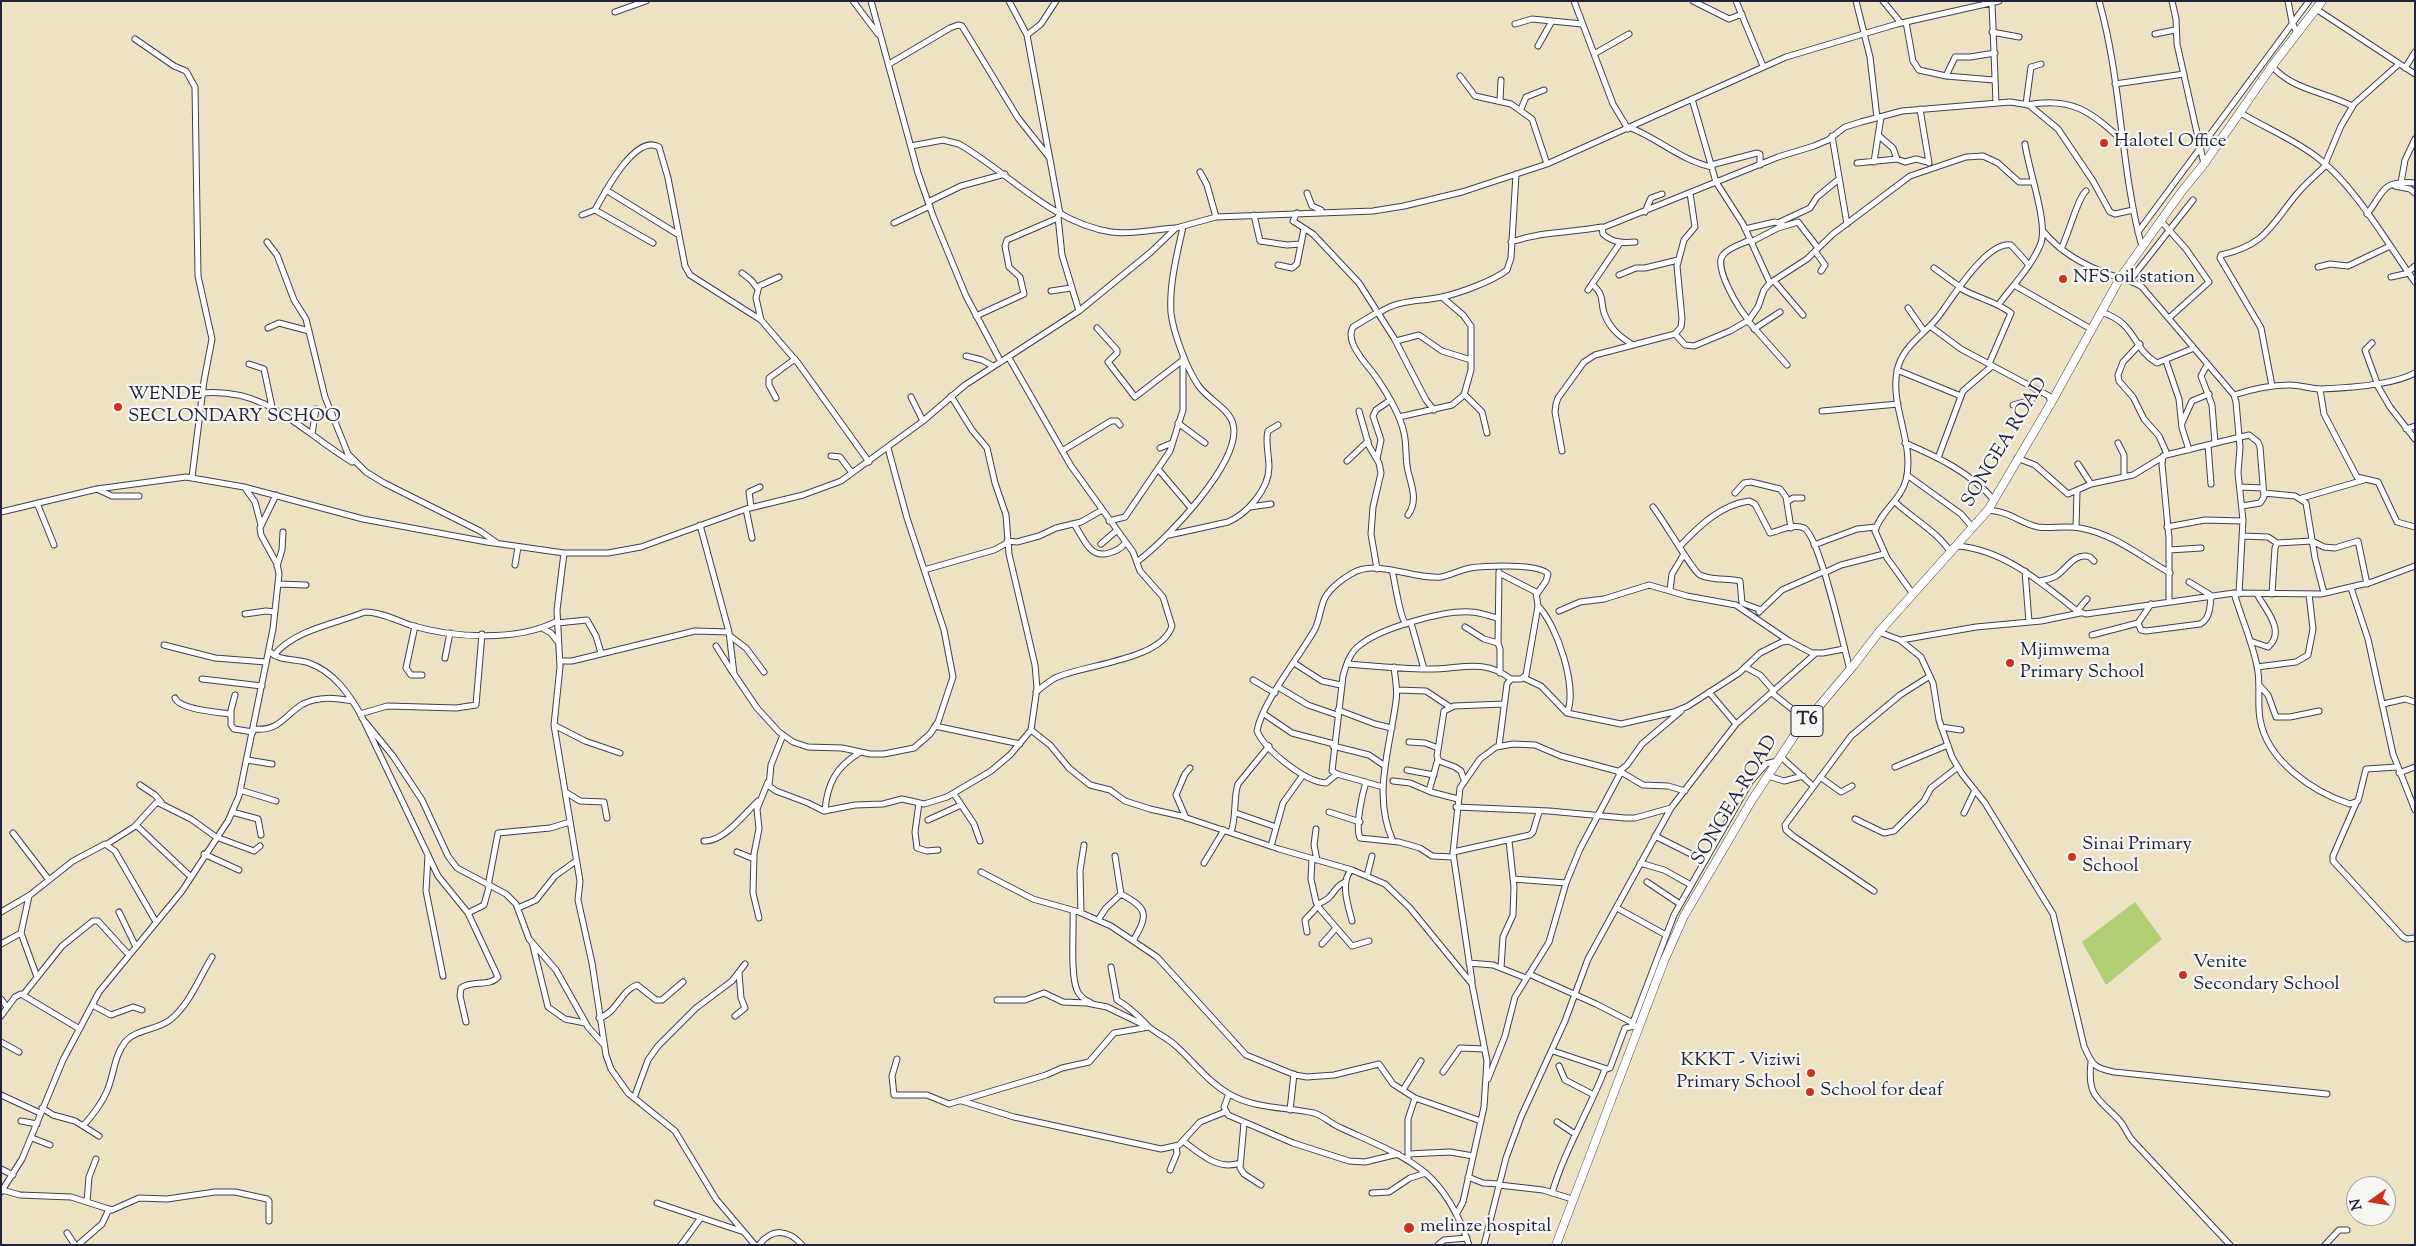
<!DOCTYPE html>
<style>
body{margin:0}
#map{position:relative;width:2416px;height:1246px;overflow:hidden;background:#ede2c4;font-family:"Sorts Mill Goudy",serif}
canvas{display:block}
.frame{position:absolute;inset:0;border:2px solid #22223b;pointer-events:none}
.north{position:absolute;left:2346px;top:1176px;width:50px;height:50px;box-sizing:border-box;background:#f6f6f2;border:1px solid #a1a1a9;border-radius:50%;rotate:257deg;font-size:14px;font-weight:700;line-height:20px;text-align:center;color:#22223b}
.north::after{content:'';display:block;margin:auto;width:18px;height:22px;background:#c8321e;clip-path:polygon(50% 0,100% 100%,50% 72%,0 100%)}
</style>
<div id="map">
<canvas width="2416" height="1246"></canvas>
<div class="frame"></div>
<div class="north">N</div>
</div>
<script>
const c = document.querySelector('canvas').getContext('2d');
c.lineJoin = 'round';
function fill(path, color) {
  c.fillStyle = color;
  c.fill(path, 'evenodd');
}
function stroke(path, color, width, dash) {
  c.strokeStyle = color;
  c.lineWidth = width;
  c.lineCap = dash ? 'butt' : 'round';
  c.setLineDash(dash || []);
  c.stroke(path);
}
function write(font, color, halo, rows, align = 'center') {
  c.font = font + ' "Sorts Mill Goudy",serif';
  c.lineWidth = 4.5;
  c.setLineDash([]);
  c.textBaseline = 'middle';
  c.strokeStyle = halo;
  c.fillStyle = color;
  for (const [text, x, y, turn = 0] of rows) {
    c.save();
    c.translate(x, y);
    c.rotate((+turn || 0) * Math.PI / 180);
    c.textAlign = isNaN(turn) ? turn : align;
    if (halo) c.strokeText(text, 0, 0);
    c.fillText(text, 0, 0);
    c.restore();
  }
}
fill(new Path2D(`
 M2135 902 2162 939 2106 985 2082 942Z`), '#b1ce75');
const minor = new Path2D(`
 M853 1 878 34
 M871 1 918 173 933 216 966 296 1001 362
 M1009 1 1027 35 1060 214
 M1574 1 1613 104 1628 129
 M1693 1 1729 19 1742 14
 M1736 1 1763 66
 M1856 1 1870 57 1877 118
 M1883 1 1901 23
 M2099 1C2122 81 2120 167 2142 247
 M2172 1 2176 19 2177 44 2204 164
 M2288 1 2292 22 2297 33
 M1992 3 1996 103
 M2316 9 2415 74
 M615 12 646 1
 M1906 22 1913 61 1919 70 1946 76 1994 80
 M1515 24 1532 19 1582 24
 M1992 32 2019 37
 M2155 34 2175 30
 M1027 35 1041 24 1056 1
 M135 39 174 66 186 71 195 87 198 276 212 339 204 381 192 477
 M1538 46 1552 21
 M1594 54 1629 34
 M889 64 950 28 958 25 962 26 1018 118 1049 157
 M2272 66C2292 90 2326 92 2352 106
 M2405 68 2415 52
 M1460 76 1475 96 1511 104 1532 119 1547 164
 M1946 76 1955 57H1970L1995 53
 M2115 84 2184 74
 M1692 99 1716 182 1743 224 1770 283
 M1500 101 1501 80
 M2026 104 2031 67 2041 64
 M2027 105C2072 96 2091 112 2124 142
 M1521 109 1526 97 1544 90
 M1920 109 1929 163
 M2239 112C2265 128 2294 139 2318 158 2355 186 2387 243 2415 282
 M1631 128C1659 139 1682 161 1712 167
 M1832 136 1847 224
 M1879 136 1893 148 1897 159
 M911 146 943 140 959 144C1009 173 1052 223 1111 232 1133 235 1154 229 1176 228
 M1874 162 1881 117
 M1857 163 1897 159 1905 162 1916 159 1928 162
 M2325 164 2341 126 2354 104 2399 64
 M1711 165 1757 153 1760 154V165
 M1200 172 1207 185 1216 217
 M2401 183 2405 160 2415 139
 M2395 186 2410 189 2415 193
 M606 190 679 235
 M1307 193 1312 206 1321 210
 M928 202 961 186 1005 174
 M595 210 653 243
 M1645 212 1651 198 1662 194
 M1297 213 1293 221 1313 234 1359 283 1394 338 1426 400 1434 410
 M2367 214C2384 193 2380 180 2415 183
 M582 215 595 210C604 194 635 133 659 147L668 178 685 266 690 275 761 320 798 363 869 462
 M1254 215 1260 241 1287 245 1301 244
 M1058 217 1062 255 1079 311
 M2161 221 2186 249 2209 282 2169 318
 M1780 222 1810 208 1817 197 1839 179
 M894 223 930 206
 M1745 229 1775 222 1782 224
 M2043 231C2060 252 2085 266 2111 275 2123 279 2132 280 2142 287L2234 395 2236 402 2240 447 2238 473 2243 520 2239 594
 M2138 232 2309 1
 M267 242 277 255 294 300 306 319 325 397 348 454 366 472 384 483 480 531 497 543
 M1511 242C1544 231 1569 233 1602 227
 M1635 242C1623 243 1613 243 1603 234L1602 228 1778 157 1814 146 1828 140 1845 127 1861 122 1902 111 2010 102 2029 105 2058 129 2093 181 2110 212 2115 214 2133 210
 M1751 242 1778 228 1798 222 1818 248
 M2061 249C2068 236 2078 197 2086 191
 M1815 251 1825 265 1821 271
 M1278 265 1292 268 1297 264 1304 229
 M2318 267 2330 264 2348 266 2390 246
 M1934 268 1960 287
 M2408 272 2415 266
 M742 273 751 280 758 289
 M1619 275 1636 268H1645L1678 260
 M2391 277 2409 273
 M2131 279 2193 200
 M1774 281 1803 315
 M1592 284C1605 296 1600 299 1604 313 1610 329 1619 336 1633 345
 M2014 285 2091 329
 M1960 288C1976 298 1996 301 2011 313L1989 364
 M1588 290 1620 243
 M1051 291 1071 288
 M1999 304C2013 285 2032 266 2041 243 2048 222 2028 168 2025 144
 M1908 308 1924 331
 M1378 312 1353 327C1344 343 1368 365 1376 377 1387 393 1400 414 1404 433 1407 445 1405 459 1408 471 1412 487 1418 501 1408 515
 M2101 312C2137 323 2132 349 2157 363L2194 348
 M1379 313C1398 299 1420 302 1442 297 1460 293 1493 281 1507 270L1511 258 1516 174
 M976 316 1024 294 1020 277 1009 267 1005 246 1007 240 1058 218
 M761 320 756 298 759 286 779 277
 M1749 320C1739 311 1713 266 1723 255 1729 247 1742 244 1750 240
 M1748 321 1787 365
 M1930 326 1961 349 2049 396 2051 403
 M268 328 279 323 309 331
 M1097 328 1117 350V353L1108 362 1135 397 1183 360
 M1754 329 1780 312
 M1675 334 1681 327 1682 319 1677 266 1684 240 1695 227 1690 193
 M1396 341 1419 335 1442 351 1471 360
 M2372 343 2365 350 2377 383
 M2140 344 2123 362 2118 375 2119 381 2133 397 2144 419 2159 436 2167 454
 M966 356 982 360 993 366
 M1009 358 1071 466 1133 552 1140 571 1163 597 1172 626C1161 661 1084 664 1055 678 1048 682 1042 687 1036 692
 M2166 361 2179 399 2182 428 2189 450
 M249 364 264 369 272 407
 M2207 365 2201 376 2212 405 2215 443
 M1897 370 1961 396
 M2376 383 2390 407 2415 439
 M2272 386 2261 328 2220 258 2221 255C2265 245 2270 227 2296 195 2305 184 2316 175 2326 165
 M2320 389 2324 414 2357 477 2378 482 2397 522 2415 527
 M203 393C269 388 300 431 352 462
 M1464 394 1482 412 1487 433
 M2234 395C2252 389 2271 385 2290 385 2300 385 2311 389 2321 389 2347 388 2393 385 2415 373
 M911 397 923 421
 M776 398 769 385V378L795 359
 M2013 405 2031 400 2041 391
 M1359 411 1369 446 1379 463 1381 473 1373 507 1371 534 1377 569
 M1822 411 1898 404
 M1399 417 1452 405 1464 395 1471 370V326L1463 315 1442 297
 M1178 423 1205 443
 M2182 423 2192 401 2209 394
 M2406 429 2415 426
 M312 434 316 409
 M1905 443C1938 457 1971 473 1994 500
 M2118 443 2124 455V477
 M2208 445 2211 484
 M1160 448 1172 443
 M1062 451 1111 421H1117L1120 425
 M1562 451 1555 412 1556 404 1558 398 1584 362 1595 355 1675 334 1685 345 1694 346 1730 331 1749 320 1758 307 1764 290 1770 283 1807 259 1833 234 1910 176 1966 157 1983 156 1998 163 2019 182H2032
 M831 456 840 457 852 473
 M2163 456 2162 464 2169 538V601
 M1938 458 1963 391 1992 366
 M2017 458 2035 465 2068 494 2091 484 2133 475 2166 455 2249 435 2258 442 2260 447 2264 497 2260 503 2242 506
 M1377 459 1381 440 1373 416 1376 410 1389 401
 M1347 461 1368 441
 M2078 464 2091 484
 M1158 469 1191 508
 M1907 475 1961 514 1973 528
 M2240 487 2263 488
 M245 488 255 502 261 525
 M97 489 112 496H139
 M1735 493 1744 483 1751 482 1780 489 1786 497 1791 528
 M2264 493 2295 496 2306 503 2315 558 2324 593
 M2302 498 2364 480
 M1787 502 1793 498H1802
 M1895 502C1913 519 1938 532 1951 553
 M37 503 54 545
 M751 507 749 492 760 487
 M1250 507 1271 504
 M1653 507C1663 519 1693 572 1700 575 1713 581 1727 578 1740 581L1742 603 1761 610
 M746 509 752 538
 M1988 510C2012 512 2019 523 2038 527 2050 529 2066 525 2080 528 2114 534 2140 556 2170 573
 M1 512 97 489 186 477 244 487 363 519 487 542 564 553H608L641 547 746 509 803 495 841 481 923 421 965 385 1079 311 1151 252 1176 228 1216 217 1373 211 1404 206 1462 192 1547 164 1786 57 1897 24 1999 1
 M1109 521 1125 517 1170 451 1183 410V358
 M1074 524C1084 538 1089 559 1109 553 1116 551 1121 549 1125 543
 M700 525 729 632 734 674 757 708 779 732 793 742 808 747 842 748 870 754H884L914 748 930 734 938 722 953 677 944 630 907 518 888 448
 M2076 527 2077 492
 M2167 527 2205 520 2243 521
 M1169 535 1228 522C1247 514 1269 489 1269 467 1269 455 1265 442 1268 431L1278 425
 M2242 536 2268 537 2277 543
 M1007 541 1017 542 1039 536 1056 528 1081 522 1102 510
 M1101 544 1116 531
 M1814 545 1857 529 1876 527
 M1680 546C1700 525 1721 505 1749 501L1755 504 1770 533C1779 531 1794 523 1804 528 1820 537 1844 648 1850 670
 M1958 546C2004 550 2042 583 2077 611L2086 614 2234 593 2321 594 2372 582 2415 566
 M2169 550 2201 548
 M564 553 557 610 560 667 554 725 580 881 578 900 592 963 606 1055 611 1069 628 1093 675 1131 716 1199 755 1245
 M1138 561C1166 540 1243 461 1233 424 1229 408 1207 399 1198 385 1187 369 1173 332 1171 313 1169 285 1177 254 1183 227
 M515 565 518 547
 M277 566 282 550 283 532
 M924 570 994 550 1007 543
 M1392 570C1395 582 1400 619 1406 624
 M2025 571 2029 622
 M1499 572 1498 643 1500 649V673
 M1499 573 1536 592 1538 606 1526 675 1521 679H1511L1507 684 1499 746
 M1824 573 1841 565 1884 554
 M2039 581C2045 580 2051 579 2056 576 2067 569 2074 552 2090 557L2094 561
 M2189 582 2212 596
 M278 584 306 585
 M2351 588 2368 639 2393 754 2415 810
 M1670 590 1672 574 1684 554
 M2234 593C2241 617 2252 641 2257 666 2261 683 2257 701 2260 719 2267 761 2313 792 2350 804L2358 801 2366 769 2397 767
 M1913 594 1887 558 1875 531C1880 512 1901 500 1906 480 1915 444 1890 407 1897 371 1902 346 1924 335 1938 317 1952 299 1986 241 2011 245L2029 265
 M2272 594 2275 548 2277 543 2312 541 2324 547 2335 548 2358 541 2367 584
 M1538 606C1557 625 1578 688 1567 713
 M1559 611 1580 602 1604 599 1649 585 1687 596 1736 605 1789 641
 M2077 611 2087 599
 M1759 612 1782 590 1823 572
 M245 614 266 611 275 612
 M557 623 587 620 596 636 601 653
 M1411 623 1424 669
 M2138 623 2141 630 2146 631 2200 624C2210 619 2210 607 2211 597
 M415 626 406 668 411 675H422
 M1465 627 1484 639 1498 643
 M542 628 551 633 557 641
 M1879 632 1900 640 1921 657 1933 683 1939 720 1952 757 1962 774 1985 803 2053 914 2084 1046C2092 1065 2094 1068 2114 1072L2327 1094
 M2092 635 2138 623 2151 604
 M730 636 746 648 764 672
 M1901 640 1976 627 2041 621 2080 613
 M2250 641 2268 647C2287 631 2264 608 2257 594
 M164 645 215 658 266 662
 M716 646 733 673
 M269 651C279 662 296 658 309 663 334 672 349 694 361 715L438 876 468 913
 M274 655C296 629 335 624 365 612 380 612 396 620 410 625 452 638 518 642 557 621
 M445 658 450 633
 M560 661H572L695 631 729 632
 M1294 663 1322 681 1341 685
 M1347 664C1373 666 1400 669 1427 669 1459 670 1482 657 1511 679
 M1745 667 1760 675 1774 691
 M2257 667 2296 662 2308 655 2313 629 2309 594
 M1524 678 1541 686 1567 713 1621 724 1674 712 1688 706 1739 673 1760 653 1782 642 1789 641 1812 653H1823L1844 649
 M202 679 262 686
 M1253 680 1275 693
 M2259 685 2268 695 2276 717H2290L2319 711
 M1278 687 1308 705 1337 715
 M1397 690 1426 691 1450 707
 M1709 692 1736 724
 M1772 693 1807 721
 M235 695 231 710V725L234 729 253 732
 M175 698C180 710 218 712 231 714
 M2383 704 2405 699 2415 702
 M1338 710 1375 724 1392 728
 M360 714 387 706 456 708 476 705 482 634
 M1264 714 1292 733 1334 744
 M362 718 393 756 422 800 448 856 457 868 506 894 516 904 529 939 556 970 588 1027 604 1045
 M554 725 585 741 620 753
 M935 726 1020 744
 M1941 727 1961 730
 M253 729C280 732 284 715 303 704 319 696 336 698 352 701
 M1031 730 1050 745 1069 768 1090 785 1110 790 1125 801 1150 809 1181 816 1279 849 1352 870 1385 884 1410 908 1472 984 1487 1061 1484 1107 1463 1202 1457 1213
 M783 735 771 765 769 786 776 791 808 803 824 811 855 805 883 804 902 799 924 804 947 797 991 771 1010 755 1031 730 1037 688 1035 665 1009 554 1006 515 995 483 987 448 972 430 951 396
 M1409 742 1425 743 1438 748
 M1333 746 1369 755 1385 766
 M1780 756 1813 786
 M247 760 272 764
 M1895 767 1948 745
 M1407 770 1434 775
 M1618 772 1627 765 1642 744 1681 711
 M2399 773 2415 767
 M1337 774 1326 783C1305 782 1265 750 1257 731 1262 702 1300 656 1315 629 1320 619 1321 603 1326 596 1331 588 1342 579 1351 574 1377 558 1413 580 1441 577 1451 575 1460 570 1470 568 1485 566 1538 563 1548 574L1546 581 1537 594
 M1768 776 1784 781 1803 776
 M1820 777 1841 792 1852 786
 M1464 780 1461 771 1455 767 1439 761 1437 756 1444 711 1454 706 1504 704
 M1393 781 1410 783 1431 792 1458 799
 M1366 782C1362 795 1355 826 1360 838L1399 842 1420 848 1432 856 1453 857
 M140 785 155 795 161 802
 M1383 787 1337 774 1332 771 1343 676C1346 665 1350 652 1360 645 1381 628 1444 610 1471 612 1479 612 1489 616 1497 618
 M240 790 276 801
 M1429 791 1438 759
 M567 793 580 801 604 802 607 818
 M954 794 974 824 980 841
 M2357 801 2333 856V861L2403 937 2407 939 2415 938
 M919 803 915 832 917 848 927 851 938 850
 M1456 807 1549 811 1625 818H1635L1671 808
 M825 811C827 784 836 767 859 753
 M232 812 258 819 261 835
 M1329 812 1360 822
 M1236 813 1276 827
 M1964 813 1975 790
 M1186 818 1176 795 1185 774 1190 768
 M1855 819 1884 833 1894 831 1924 801 1931 788 1958 767
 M928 820 961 805
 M136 825 191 877
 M1316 829 1314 845 1317 860
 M1231 832C1237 815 1233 799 1238 784L1269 746
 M13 833 49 880
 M1655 836 1705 861
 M704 841C724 842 745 813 758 801
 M1393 841C1372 796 1390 748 1396 701 1398 690 1395 678 1394 667
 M107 844 134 827 157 802 191 819 216 837 254 851 260 846
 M1271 846 1283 803 1303 775
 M737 852 754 859
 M1453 852 1530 835 1533 832 1539 812
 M204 854 239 870
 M428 855 426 891 443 976
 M1312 859 1311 879 1316 902 1320 909 1352 946 1369 941
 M1204 863 1224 830
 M1640 863 1664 870 1691 885
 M1351 870C1340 883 1348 905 1352 921
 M981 872 1033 899 1079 912 1111 926 1157 957 1246 1055 1295 1075 1307 1077 1334 1075 1379 1064 1393 1084 1415 1098
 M1367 876 1372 856
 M1513 879 1566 883
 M1647 882 1680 904
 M488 886 498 833 550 828 570 822
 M1874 891 1793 836 1786 830 1785 825 1851 736 1900 695 1930 676
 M1121 894C1149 909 1148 915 1133 941
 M29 896 21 933 37 977
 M1317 904C1335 899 1333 886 1345 882
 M518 908 536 900 555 876 576 861
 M1617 908 1666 935
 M1073 911C1074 930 1070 974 1077 990 1079 996 1085 1000 1091 1003
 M1 912 30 895 73 861 105 844 115 851 156 922
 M119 912 136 947
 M1081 913 1080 871 1084 845
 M759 918 753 893 754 854 759 829 757 809 768 782
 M1098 920 1106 908 1121 894 1115 856
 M1307 932 1305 920 1318 906
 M532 942 548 1007 565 1019 585 1023
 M1 944 21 933
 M1322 944 1336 928
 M1469 963 1493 965 1526 978
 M1111 967 1117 1000C1130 1007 1138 1016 1148 1026 1157 1034 1168 1038 1176 1046 1194 1062 1208 1082 1229 1094 1255 1109 1286 1107 1314 1113 1324 1116 1331 1124 1341 1128 1409 1159 1443 1168 1469 1245
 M1501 968 1503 937 1513 915 1514 887 1509 841
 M1529 974 1596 1004 1633 1023
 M1472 981 1453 853 1460 788 1480 759 1496 747 1513 744 1535 745 1561 756 1621 772 1643 785 1668 786 1685 791
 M23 995 62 946 93 921H98L129 955
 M1 999 7 1007
 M997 1000H1025L1044 993 1063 1002 1087 1003 1107 1007 1146 1026
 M92 1005 111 1015 133 1007 142 1010
 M1 1016 15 997 21 994 78 1028
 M735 1016 745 1008 741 998 739 973
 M599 1018C617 1013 621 990 637 985L656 1000H662L683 982
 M466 1022 460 996 461 988C471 980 490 987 498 977L468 913 484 905 489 887
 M1632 1025 1674 915 1750 782 1766 764 1777 761
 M1 1042 19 1052
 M1553 1051 1607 1069 1610 1068 1625 1028 1635 1026
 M897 1059 892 1076 894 1095H927L949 1104 1046 1075 1062 1068 1089 1062 1114 1033 1149 1027
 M2091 1062C2087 1097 2098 1098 2119 1120 2124 1125 2127 1134 2132 1140L2230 1245
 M1559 1066 1565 1080 1594 1095
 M1443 1072 1460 1048 1484 1049
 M1488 1079 1505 1036 1515 997 1549 942 1566 883 1580 849 1621 772
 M1403 1090 1421 1061
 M1229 1094 1224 1107 1228 1115 1293 1143 1349 1161 1365 1162 1398 1154
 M1 1095 40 1113
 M634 1098 648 1060 658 1046 696 1008 732 981 745 964
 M962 1101 1014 1117 1161 1149 1179 1145 1200 1122 1225 1112
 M42 1108 53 1115 75 1121 99 1136
 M1290 1110 1294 1074
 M21 1121 37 1124
 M1557 1122 1575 1134
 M1244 1123 1240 1168 1244 1174 1261 1185
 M83 1126C92 1116 102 1103 107 1091 114 1075 114 1055 126 1041 137 1029 157 1030 170 1020 190 1004 199 978 212 957
 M32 1138 50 1145
 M1183 1141C1199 1153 1218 1171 1240 1163
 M1408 1154 1450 1152 1473 1156
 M1408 1160V1119L1415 1098 1481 1121
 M1 1169 13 1175
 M1170 1170 1177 1153 1176 1146
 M1468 1177 1483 1183 1499 1184
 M1499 1185 1543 1190 1572 1199
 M2 1190 20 1195 71 1197 112 1210 139 1198 167 1199 215 1192H235L267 1199 269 1201V1221
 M1 1192 22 1159 63 1060 99 992 182 891 228 821 239 796 273 629 279 574 277 564 261 535 260 528 276 495
 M1372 1193 1389 1192 1410 1178 1426 1173
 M1552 1193C1565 1149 1589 1111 1605 1069
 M87 1202 89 1177 96 1159
 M657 1203 741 1231
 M67 1233 75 1245
 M78 1245 102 1224 109 1209
 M681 1245 700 1219
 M759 1245C772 1228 788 1229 802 1245
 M1438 1245 1444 1240 1467 1238
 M1484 1245 1506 1158 1521 1117 1565 1021 1588 959 1671 808 1736 724 1816 653
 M2325 1245 2339 1230H2347`);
const highway = new Path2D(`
 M1556 1245 1664 961 1684 916 1752 800 1794 736 1853 666 1879 632 1988 510 2051 403 2120 278 2182 191 2204 164 2272 66 2322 1`);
stroke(minor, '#403f50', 7);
stroke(highway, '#403f50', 9);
stroke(minor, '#fff', 5);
stroke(highway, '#fff', 8);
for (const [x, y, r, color] of [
 [2104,143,5,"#c8321e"],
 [2063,279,5,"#c8321e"],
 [118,407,5,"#c8321e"],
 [2010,663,5,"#c8321e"],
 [2072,857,5,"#c8321e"],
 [2183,975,5,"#c8321e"],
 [1811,1073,5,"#c8321e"],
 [1810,1092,5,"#c8321e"],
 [1409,1228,6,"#c8321e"]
]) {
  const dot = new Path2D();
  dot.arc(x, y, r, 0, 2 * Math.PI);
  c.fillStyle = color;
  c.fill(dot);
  stroke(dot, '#f6f6f2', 2);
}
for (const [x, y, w] of [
 [1807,721,32]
]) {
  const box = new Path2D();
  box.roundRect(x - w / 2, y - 15.5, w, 31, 4);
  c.fillStyle = '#f6f6f2';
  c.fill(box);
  stroke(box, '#22223b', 1);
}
write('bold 18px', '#22223b', null, [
 ["T6",1807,721]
]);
write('19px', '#22223b', '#f6f6f2', [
 ["Halotel Office",2114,143],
 ["NFS oil station",2073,279],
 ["WENDE",128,396],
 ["SECLONDARY SCHOO",128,418],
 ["Mjimwema",2020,652],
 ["Primary School",2020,674],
 ["Sinai Primary",2082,846],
 ["School",2082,868],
 ["Venite",2193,964],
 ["Secondary School",2193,986],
 ["KKKT - Viziwi",1801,1062,"right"],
 ["Primary School",1801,1084,"right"],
 ["School for deaf",1820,1092],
 ["melinze hospital",1420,1228]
], 'left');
write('19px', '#22223b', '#f6f6f2', [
 ["SONGEA ROAD",2006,443,-59],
 ["SONGEA ROAD",1736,801,-59]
]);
</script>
